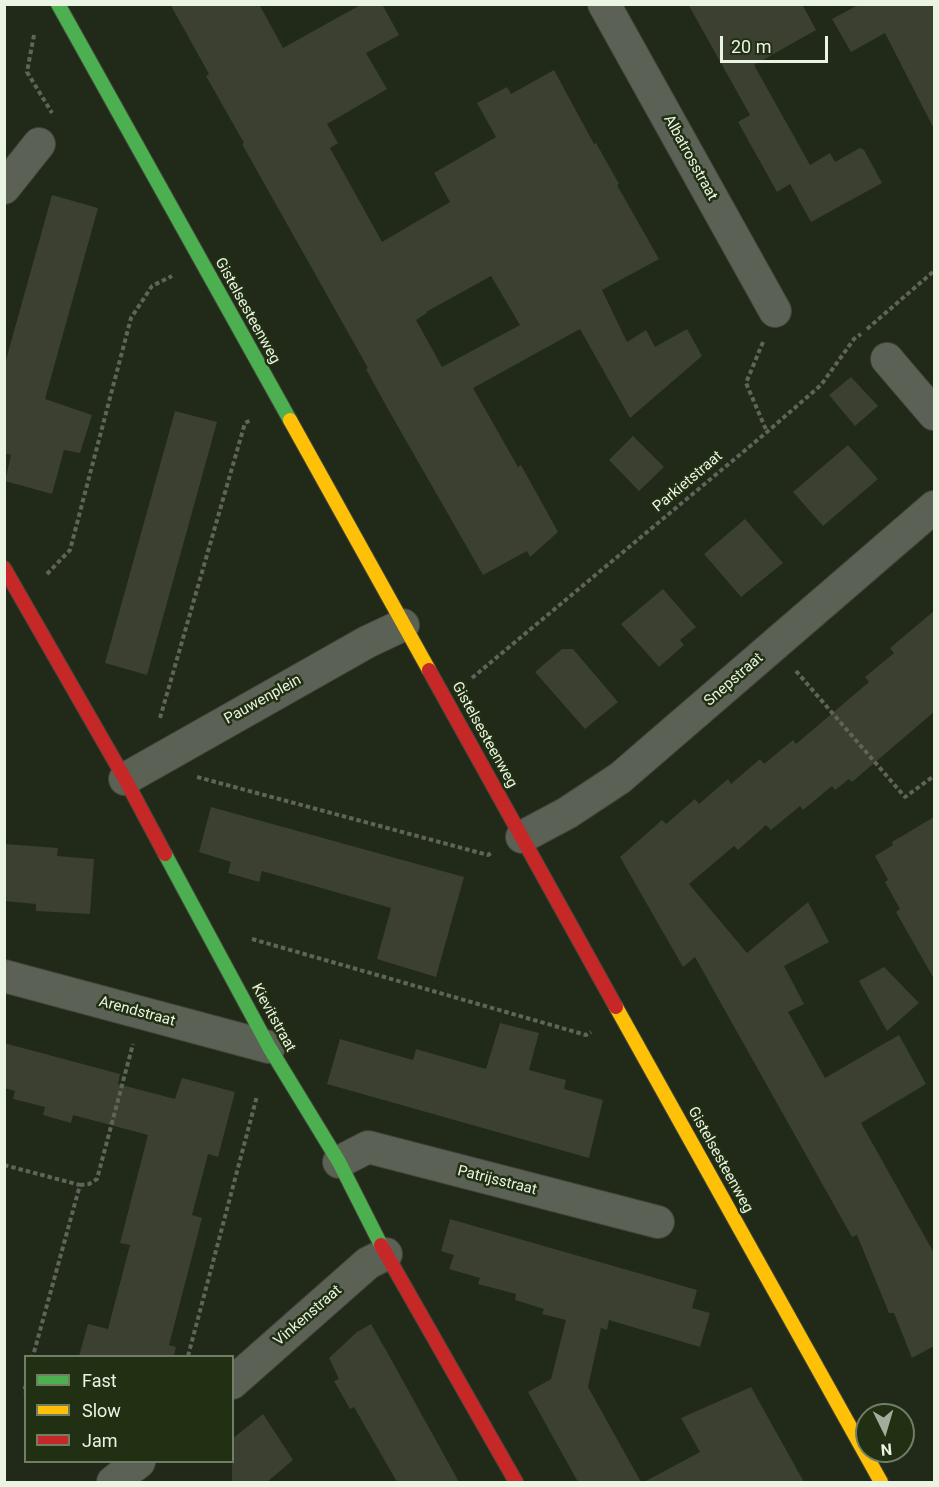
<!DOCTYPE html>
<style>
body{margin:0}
#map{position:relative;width:939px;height:1487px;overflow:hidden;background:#212919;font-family:Roboto,sans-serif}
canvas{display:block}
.frame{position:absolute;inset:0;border:6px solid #eaf4e3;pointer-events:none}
.legend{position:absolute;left:24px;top:1355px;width:210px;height:108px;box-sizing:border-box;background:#212f13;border:2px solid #717e66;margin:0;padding:8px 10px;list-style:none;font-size:18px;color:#eaf4e3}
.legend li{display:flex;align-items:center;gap:12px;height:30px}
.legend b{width:30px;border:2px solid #717e66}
.north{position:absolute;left:855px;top:1403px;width:60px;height:60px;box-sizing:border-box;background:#212f13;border:2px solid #717e66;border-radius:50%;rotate:175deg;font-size:16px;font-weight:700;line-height:24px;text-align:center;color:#eaf4e3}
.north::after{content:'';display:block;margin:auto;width:21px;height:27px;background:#a4ad9c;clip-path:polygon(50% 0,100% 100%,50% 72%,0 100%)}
.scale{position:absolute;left:720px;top:36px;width:108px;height:27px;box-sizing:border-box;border:3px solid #eaf4e3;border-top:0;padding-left:8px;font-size:18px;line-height:21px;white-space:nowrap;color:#eaf4e3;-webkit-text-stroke:4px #212f13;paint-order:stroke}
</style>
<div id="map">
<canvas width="939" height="1487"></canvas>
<div class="frame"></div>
<ul class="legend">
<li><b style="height:8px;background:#4caf50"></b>Fast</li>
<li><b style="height:8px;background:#ffc107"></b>Slow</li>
<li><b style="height:8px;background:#c62828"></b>Jam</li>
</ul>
<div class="north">N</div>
<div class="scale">20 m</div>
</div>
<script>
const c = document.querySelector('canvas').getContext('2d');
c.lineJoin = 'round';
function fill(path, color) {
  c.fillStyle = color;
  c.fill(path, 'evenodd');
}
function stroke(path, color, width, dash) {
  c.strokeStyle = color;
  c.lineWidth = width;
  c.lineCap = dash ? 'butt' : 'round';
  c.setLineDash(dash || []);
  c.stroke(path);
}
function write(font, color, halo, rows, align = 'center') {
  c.font = font + ' Roboto,sans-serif';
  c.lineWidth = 5;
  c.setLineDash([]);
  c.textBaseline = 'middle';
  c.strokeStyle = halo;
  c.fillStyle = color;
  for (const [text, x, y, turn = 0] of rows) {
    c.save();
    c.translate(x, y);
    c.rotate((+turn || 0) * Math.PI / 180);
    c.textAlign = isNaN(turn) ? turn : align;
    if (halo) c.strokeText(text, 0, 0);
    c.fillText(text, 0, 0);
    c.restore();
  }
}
fill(new Path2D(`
 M170 4H259L283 48 362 4H382L399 35 366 53 387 89 327 124 338 143 330 148 382 242 450 202 434 173 496 137 477 103 507 87 511 94 554 70 594 144 596 143 619 184 617 185 659 259 602 290 627 342 646 330 655 347 687 329 702 356 630 418 580 329 473 388 518 467 521 465 558 532 530 557 527 551 483 575 389 411 366 369 368 368 242 144 244 143 206 76 209 74ZM491 276 520 325 442 367 416 320 427 313 426 312Z
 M688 4H802L816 30 754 65 810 165 830 153 835 162 860 148 864 150 882 183 811 222 790 184 777 192 738 122 750 115Z
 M934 4V129L885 33 851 52 832 19 858 5Z
 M52 195 98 208 45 399 92 415 80 453 64 450 52 494 5 481 11 455 4 453V367Z
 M851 377 878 406 855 426 829 395Z
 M175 411 217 422 147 675 105 663Z
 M633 436 664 467 639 491 609 460Z
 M848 445 878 479 823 526 793 492Z
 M745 519 783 563 741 597 704 554Z
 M663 589 696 627 680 640 684 645 659 667 621 624Z
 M934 611V712L852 782 849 779 835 790 832 786 803 810 800 806 771 830 766 825 738 850 734 846 689 884 747 953 808 902 829 942 784 966 804 1004 788 1012 825 1078 899 1035 926 1084 861 1123 934 1253V1346L912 1358 894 1313H889L857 1235 852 1237 695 957 683 967 620 857 662 820 666 824 695 799 699 804 728 779 731 784 760 759 764 764 793 740 796 744 869 682 865 677 894 653 890 648Z
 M562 649H573L618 702 585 729 535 672Z
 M211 807 464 877 436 977 377 959 391 908 262 871 259 882 228 873 231 862 199 852Z
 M934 817V979L896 912 900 909 885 882 888 880 875 856 893 845 892 842Z
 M4 844 58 848 57 856 94 859 90 914 36 911V904L4 901Z
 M884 967 919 1003 887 1031 859 981Z
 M500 1023 539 1033 529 1070 566 1080 564 1089 603 1100 589 1158 327 1084 340 1039 413 1060 416 1049 486 1069Z
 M4 1043 120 1074 118 1084 175 1099 182 1078 235 1092 218 1157 208 1154 192 1215 202 1218 169 1345 176 1347 174 1356H79L88 1324 108 1329 130 1245 120 1243 148 1135 73 1115 71 1123 43 1115 45 1107 13 1099 15 1091 4 1088Z
 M450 1219 697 1290 692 1308 710 1313 700 1347 609 1320 607 1330 601 1328 588 1387 641 1482H578L528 1392 551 1379 566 1320 542 1314 544 1309 515 1300 516 1294 478 1284 480 1278 449 1269 454 1255 441 1251Z
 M371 1324 387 1352 459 1482H397L354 1407 350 1409 334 1381 339 1379 329 1358 357 1332Z
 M751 1387 804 1482H644L700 1452 681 1418Z
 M263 1414 293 1460 267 1482H232V1439Z`), '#3b4031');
const street = new Path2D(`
 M604 4 775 311
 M4 188 39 144
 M887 359 934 414
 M125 779 367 642 403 625
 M522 837 567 813 620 778 934 507
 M4 976 269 1047
 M339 1162 368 1147 658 1222
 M232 1383 368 1263 386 1254
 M113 1482 139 1462`);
const fast = new Path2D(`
 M58 4 290 420
 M165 854 269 1047 339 1162 381 1245`);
const slow = new Path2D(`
 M290 420 429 670
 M616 1007 881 1482`);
const jam = new Path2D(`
 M4 568 125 779 165 854
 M429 670 616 1007
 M381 1245 516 1482`);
stroke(street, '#404639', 34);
stroke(fast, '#404639', 16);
stroke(slow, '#404639', 16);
stroke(jam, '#404639', 16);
stroke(new Path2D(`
 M34 35 27 72 52 113
 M867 329 934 271
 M763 342 746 383 767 432
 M47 574 70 550 131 318 152 286 172 276
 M796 671 905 797 934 776
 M472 678 767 432 821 385 854 339 861 334
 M160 718 245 423 251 420
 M197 777 488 855 491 853
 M252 939 586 1035 591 1032
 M4 1165 80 1185 33 1356
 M80 1185 89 1184 97 1179 133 1044
 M188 1356 257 1096
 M26 1385 24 1391 26 1393`), '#5e6459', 4, [4.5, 3]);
stroke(street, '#5b6155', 32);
stroke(fast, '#4caf50', 14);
stroke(slow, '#ffc107', 14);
stroke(jam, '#c62828', 14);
write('15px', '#eaf4e3', '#212f13', [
 ["Albatrosstraat",690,158,61],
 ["Gistelsesteenweg",247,311,61],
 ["Parkietstraat",688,482,-40],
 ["Snepstraat",734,680,-41],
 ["Pauwenplein",263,700,-29],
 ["Gistelsesteenweg",484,735,61],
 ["Arendstraat",137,1012,15],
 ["Kievitstraat",273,1018,61],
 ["Gistelsesteenweg",720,1160,61],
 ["Patrijsstraat",497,1181,14],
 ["Vinkenstraat",308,1316,-41]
]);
</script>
